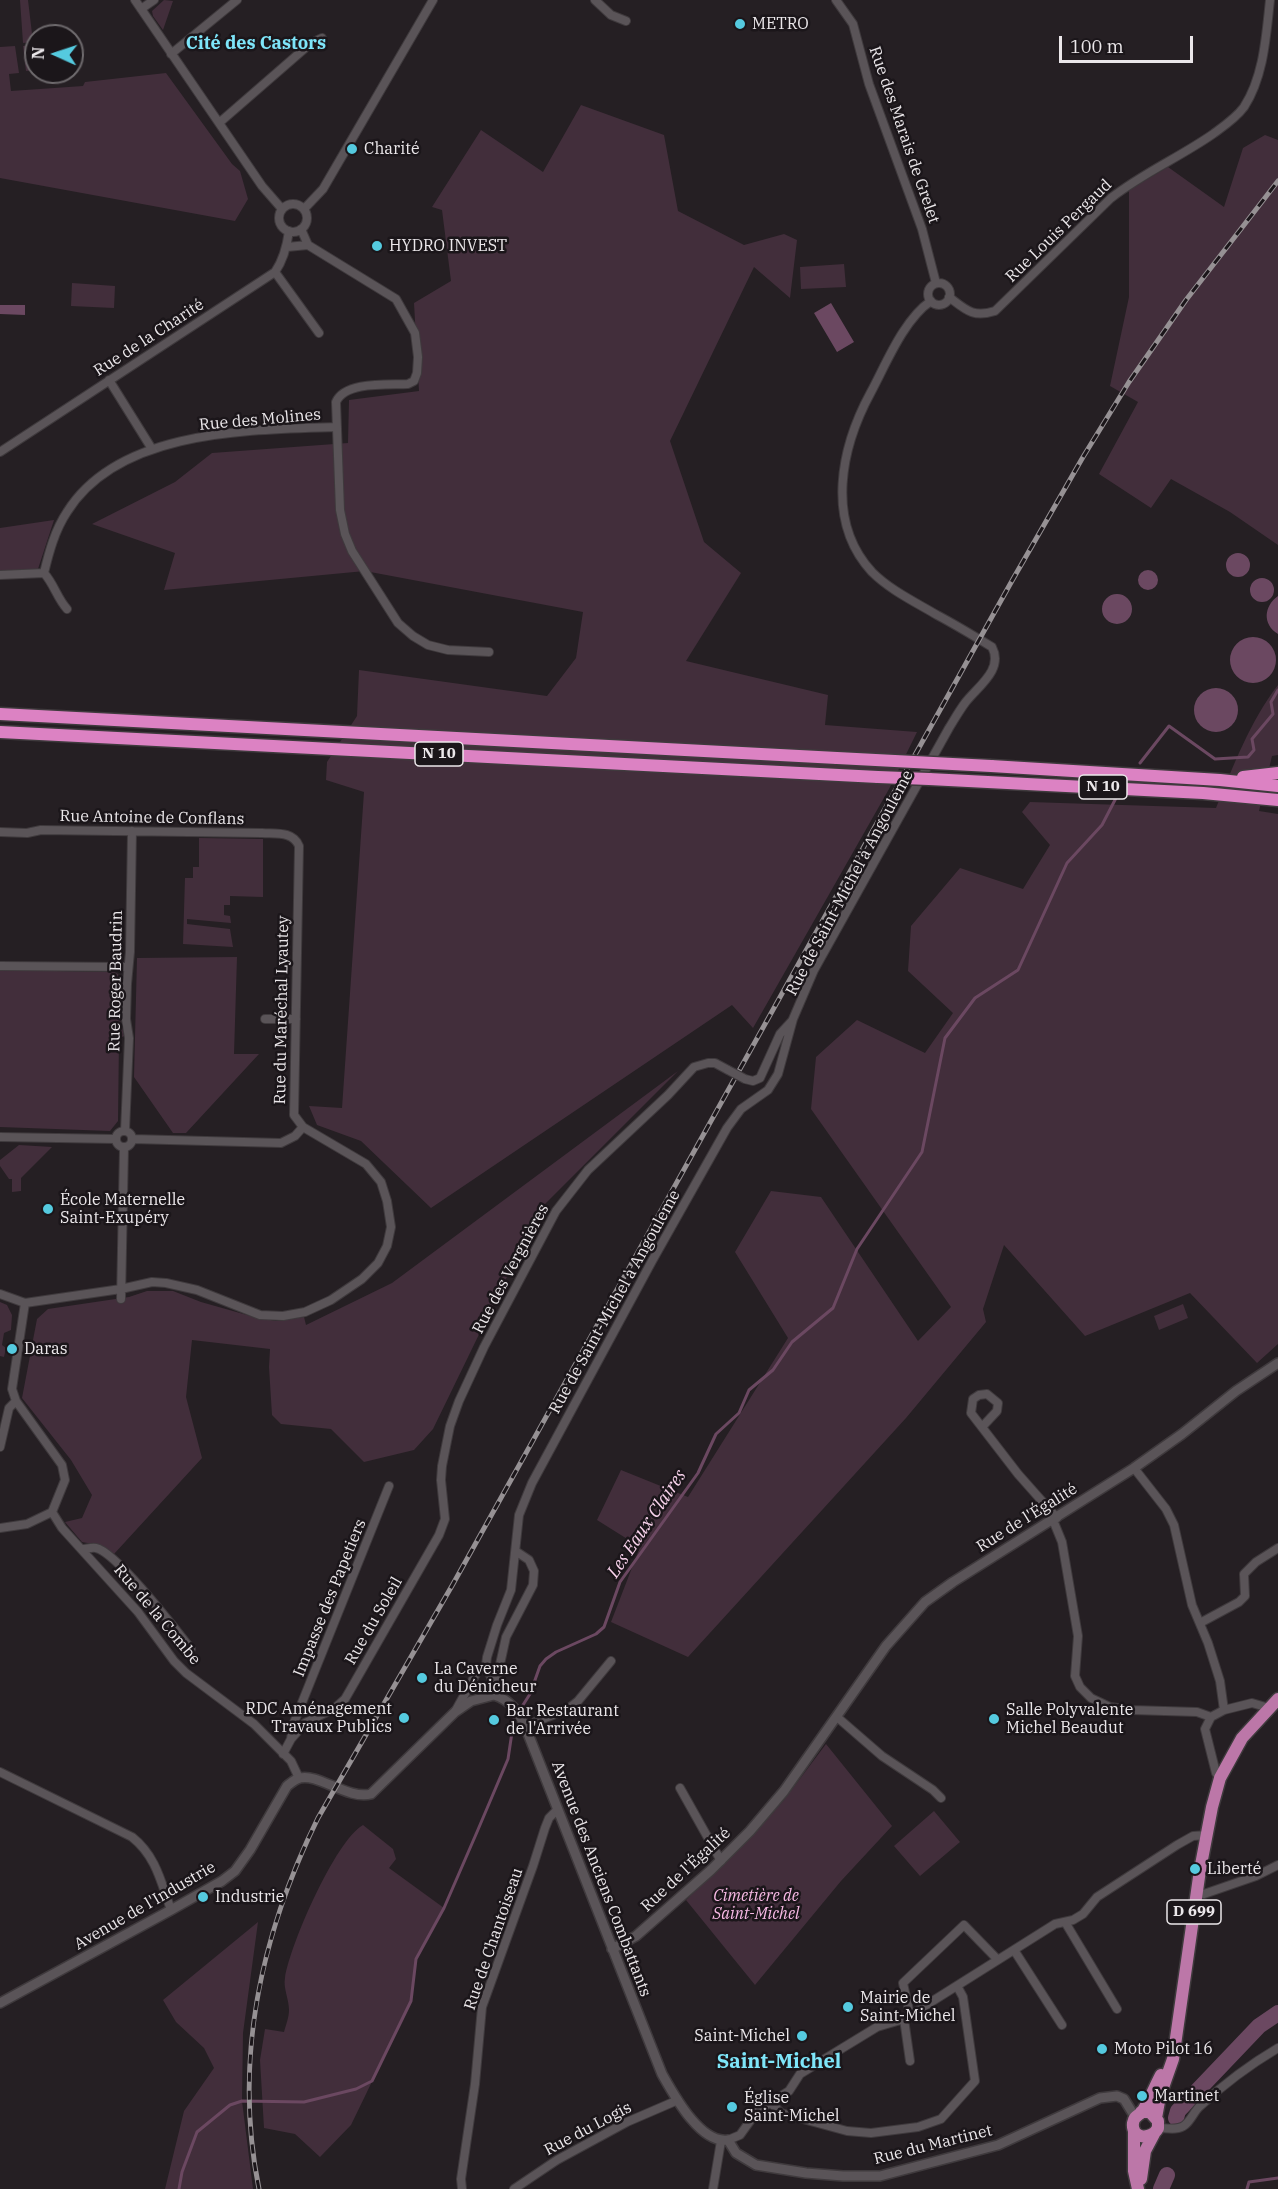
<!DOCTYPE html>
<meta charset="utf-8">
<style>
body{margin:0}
#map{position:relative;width:1278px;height:2189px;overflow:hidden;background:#251f23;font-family:"IBM Plex Serif",serif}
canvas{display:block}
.north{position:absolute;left:24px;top:24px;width:60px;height:60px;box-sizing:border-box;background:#1b161a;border:2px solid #6e6a6d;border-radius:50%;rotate:273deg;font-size:16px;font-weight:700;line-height:24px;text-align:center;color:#ebe7ea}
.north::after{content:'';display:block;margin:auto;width:21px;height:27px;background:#55cadf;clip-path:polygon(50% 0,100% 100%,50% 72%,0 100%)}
.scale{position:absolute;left:1059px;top:36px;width:134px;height:27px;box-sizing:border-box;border:3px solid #ebe7ea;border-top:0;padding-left:8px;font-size:18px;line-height:21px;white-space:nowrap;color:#ebe7ea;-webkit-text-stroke:4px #1b161a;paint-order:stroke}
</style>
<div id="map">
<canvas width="1278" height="2189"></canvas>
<div class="north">N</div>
<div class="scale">100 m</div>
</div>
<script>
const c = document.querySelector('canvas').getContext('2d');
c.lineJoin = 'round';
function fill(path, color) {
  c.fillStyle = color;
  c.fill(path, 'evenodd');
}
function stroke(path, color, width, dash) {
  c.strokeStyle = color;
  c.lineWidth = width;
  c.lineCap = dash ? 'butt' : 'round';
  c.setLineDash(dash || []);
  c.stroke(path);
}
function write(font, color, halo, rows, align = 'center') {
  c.font = font + ' "IBM Plex Serif",serif';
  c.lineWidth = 5;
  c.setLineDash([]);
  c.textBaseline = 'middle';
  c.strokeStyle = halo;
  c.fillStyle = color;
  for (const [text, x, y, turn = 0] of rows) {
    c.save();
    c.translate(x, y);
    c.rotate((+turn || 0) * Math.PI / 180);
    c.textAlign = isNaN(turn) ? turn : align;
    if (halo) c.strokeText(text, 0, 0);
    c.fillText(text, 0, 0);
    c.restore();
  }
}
fill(new Path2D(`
 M20 0H28L33 42 23 43Z
 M164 0 173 1 163 30 153 16 152 11Z
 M34 45 36 70 26 71 23 46Z
 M15 46 19 73 9 74 11 91 83 86 85 82 166 73 232 164 240 171 248 199 235 221 0 178V47Z
 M581 105 664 135 678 211 744 245 784 234 797 240 790 298 754 267 670 441 704 542 741 573 686 661 828 695 825 725 917 732 889 789 753 1028 732 1005 431 1208 361 1141 317 1125 309 1106 342 1108 364 792 326 780 327 762 357 716 359 670 547 696 576 658 583 612 365 571 164 590 175 553 92 524 175 482 212 453 348 443 349 400 419 391 414 303 451 281 442 210 432 207 481 130 543 172Z
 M1265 135 1278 140V545L1230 512 1171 479 1151 508 1099 474 1138 402 1110 386 1129 297V190L1168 167 1224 207 1243 148Z
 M844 264 846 287 801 289 800 267Z
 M72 283 115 286 114 308 71 306Z
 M54 520 38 569 0 571V528Z
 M1278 685V755L1272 756 1259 811 1278 814V1344L1257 1363 1190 1293 1085 1336 1004 1245 983 1309 986 1322 906 1418 688 1657 611 1622 640 1547 597 1520 621 1470 688 1497 788 1338 735 1252 771 1191 821 1197 918 1341 951 1307 811 1109 816 1057 857 1020 925 1053 953 1013 908 971 911 926 960 868 1023 889 1050 845 1022 812 1030 802 1216 808C1233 767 1250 721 1278 685Z
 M199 838 263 839V897L230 896V905H224V915L230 916 231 923 187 919V924L230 929 233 947 183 944 185 878H193V867H199Z
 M237 957 234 1054H259L186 1133H173L134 1077 137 958Z
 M0 970 114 972 118 974 121 981 120 1020 124 1036 119 1039 118 1121 110 1131 0 1127Z
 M678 1071 540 1209 433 1429 414 1450 364 1462 331 1429 281 1424 272 1415 269 1367 270 1349 192 1340 186 1397 202 1458 114 1554 98 1545 82 1542 65 1522 82 1518 92 1495 71 1460 22 1398 37 1319 48 1309 129 1297 147 1291H173L201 1302 254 1317 276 1321 304 1317 306 1325 392 1283Z
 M19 1145 52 1147 21 1178V1191L12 1192V1179H9L0 1166V1160Z
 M0 1302 7 1305 12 1315 11 1330 4 1333 2 1345 6 1348 4 1357 0 1356Z
 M1183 1304 1188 1318 1159 1330 1154 1316Z
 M826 1744 892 1826 841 1881 755 1985 686 1900 757 1831 784 1800Z
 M934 1811 960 1842 920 1876 894 1846Z
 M363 1825 393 1849 396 1859 389 1868 444 1908 416 1958 411 2001 351 2125 320 2157 295 2134 264 2128 260 2060 265 2029 284 2032C286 2025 289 2017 289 2010 289 1999 283 1988 285 1978 290 1945 335 1841 363 1825Z
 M258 1922 243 2033 242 2101 253 2189H165L184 2111 214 2068 204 2048 176 2022 163 2000Z`), '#422e3b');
fill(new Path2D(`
 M831 303 854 342 837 352 814 313Z
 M0 305H25V315L0 314Z
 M1226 565a12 12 0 1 1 24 0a12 12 0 1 1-24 0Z
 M1138 580a10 10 0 1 1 20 0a10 10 0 1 1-20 0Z
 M1250 590a12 12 0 1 1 24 0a12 12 0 1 1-24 0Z
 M1102 609a15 15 0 1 1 30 0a15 15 0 1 1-30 0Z
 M1278 596V634C1262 624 1264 606 1278 596Z
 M1230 660a23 23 0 1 1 46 0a23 23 0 1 1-46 0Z
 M1194 710a22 22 0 1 1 44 0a22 22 0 1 1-44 0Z`), '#6b4861');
stroke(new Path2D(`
 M1140 763 1169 726 1215 759 1248 757 1254 750 1252 739 1273 714 1271 702 1278 690
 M179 2189 182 2172 197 2132 230 2105 242 2101 304 2102 356 2089 372 2081 411 2001 416 1959 444 1908 477 1832 508 1759 514 1719 530 1694 540 1666 546 1659 556 1652 596 1634 604 1627 620 1582 698 1473 716 1434 739 1413 749 1390 773 1370 792 1342 833 1308 857 1249 922 1152 945 1038 975 998 1018 970 1067 863 1102 825 1116 798
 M1247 2189 1249 2182 1278 2178`), '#6b4861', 3);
stroke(new Path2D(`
 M1176 2118 1178 2111 1259 2026 1278 2013
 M1161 2189 1167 2175`), '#6b4861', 16);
const minor = new Path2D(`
 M135 0 262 186 282 209
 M595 0 611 15 626 21
 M836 0 853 24 869 84 922 229 936 283
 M141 9 154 0
 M171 54 237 0
 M219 123 311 43 322 38
 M279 218a14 14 0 1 1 28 0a14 14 0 1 1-28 0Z
 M304 209 323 189 433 0
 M301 229 308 245 396 299 415 333 418 357 417 373 414 381 408 384C388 385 345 381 336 402L340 510 345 534 352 551 398 623 413 636 428 645 448 650 489 652
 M287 247 308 245
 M275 272 319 333
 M928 294a11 11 0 1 1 22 0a11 11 0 1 1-22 0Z
 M949 297C966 310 973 318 995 311L1111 198C1143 173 1180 157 1213 134 1224 126 1236 118 1244 107 1264 76 1266 36 1270 0
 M109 380 152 449
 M0 452 275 272C284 259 287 246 289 231
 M44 573C49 552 55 530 67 512 119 429 250 430 337 427
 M44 573C54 584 57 598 67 609
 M0 575 44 573
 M0 832 27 833 41 830 262 833C276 834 293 831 299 846L294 1115 303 1127 366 1164 381 1182 387 1201 391 1227 387 1246 378 1263 362 1279 331 1300 305 1312 283 1316 260 1315 197 1290 166 1283 152 1282 121 1289 25 1303 0 1294
 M0 966 127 967
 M265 1019H296
 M745 1079 753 1081 760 1078 780 1034 792 1021
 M116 1139a8 8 0 1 1 16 0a8 8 0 1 1-16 0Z
 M125 1131 129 1038 126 1019 127 984 130 952 132 831
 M0 1137 115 1139
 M132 1139 281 1143 295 1136 303 1127
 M121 1299 124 1148
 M25 1303 12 1389 16 1401 62 1465 65 1480 52 1512
 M982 1427 997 1411 998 1403 987 1394 979 1395 973 1399 971 1413 1018 1474 1057 1518
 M0 1447 9 1408 16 1401
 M1134 1468 1166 1509 1174 1525 1192 1605 1208 1643 1220 1681 1224 1710 1211 1717 1205 1729 1216 1773 1220 1778
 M52 1512 62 1528 138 1612 174 1661 186 1673 254 1724 291 1761 299 1778
 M1053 1520 1062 1542 1078 1636 1075 1676 1080 1687 1091 1698 1110 1707 1132 1710 1197 1712 1211 1717
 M0 1528 27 1524 52 1512
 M82 1549C86 1549 92 1547 96 1548 116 1552 176 1630 191 1649
 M1200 1623 1239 1602 1245 1596 1244 1574 1256 1562 1278 1548
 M495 1687 506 1637 533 1585 534 1571 529 1560 517 1552
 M494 1695 495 1687 486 1665 487 1657 497 1625 511 1590 519 1515 532 1483 652 1261 727 1128 741 1109 768 1090 778 1074 793 1019 814 970 949 728C954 720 959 711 965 703 977 687 1004 670 992 647 974 636 956 625 937 615 915 602 890 590 872 572 825 521 841 447 871 392 886 364 904 319 931 301
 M456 1710 477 1672 486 1665
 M1224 1710 1252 1703 1269 1708
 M837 1717 882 1756 933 1790 941 1798
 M525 1726 568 1709 578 1701 611 1661
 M291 1739 305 1723 335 1708 345 1699 439 1535 445 1519 441 1480 442 1466 450 1426 459 1401 484 1347 556 1211 588 1170 668 1095 694 1067 708 1063H715L728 1070
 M283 1754 291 1739 293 1725 389 1486
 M0 1772 132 1837C156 1856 161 1882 171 1910
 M680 1788 721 1861
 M1197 1893 1204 1894 1256 1876 1278 1865
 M1065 1922 1117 2009
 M1014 1950 1062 2025
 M910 2015 903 1983 964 1925 998 1960
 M904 2019 910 2061
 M770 2102 781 2113 847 2131 871 2133 918 2127 941 2119 975 2081 963 1997 957 1986
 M1158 2128C1166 2128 1178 2131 1185 2125 1191 2120 1194 2112 1199 2107 1224 2084 1249 2065 1278 2048
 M728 2140 740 2135 758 2110 789 2091 800 2074 877 2027 904 2019 1055 1924 1073 1920 1083 1914 1097 1897 1177 1845 1193 1836 1207 1835
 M462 2189 461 2179 475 2084 482 2007 533 1866 545 1828 549 1818 557 1810
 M514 2189 557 2160 627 2122 678 2100
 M713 2189 721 2141`);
const tertiary = new Path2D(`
 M612 1949 636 1936 711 1870 750 1831 784 1791 886 1646 925 1602 953 1582 1134 1468 1182 1434 1236 1391 1278 1363
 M0 2003 171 1910 222 1881 235 1871 250 1850 287 1786C291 1783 295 1779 300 1778 318 1773 348 1800 371 1794L455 1712 471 1701 494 1695C510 1700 518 1711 525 1726L662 2074C674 2095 700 2144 728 2140L736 2153 756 2165 806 2173 843 2176H880L998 2145 1100 2098 1117 2096 1124 2099 1135 2117`);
const primary = new Path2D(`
 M1141 2112H1150L1158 2121V2128C1152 2140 1131 2140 1133 2123 1134 2117 1137 2116 1141 2113 1147 2106 1156 2084 1161 2075
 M1156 2118 1160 2096 1173 2059 1200 1870 1212 1807 1220 1778 1242 1738 1278 1699
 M1134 2130V2171L1138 2189
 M1141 2179 1145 2151 1154 2134`);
const trunk = new Path2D(`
 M0 714 837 758
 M0 732 878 777
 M991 766 1220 780 1278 786
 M1243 777 1278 773
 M929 779 1203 793 1278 800`);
stroke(minor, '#3f3a3d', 10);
stroke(tertiary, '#3f3a3d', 12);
stroke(primary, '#3f3a3d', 15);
stroke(trunk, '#3f3a3d', 15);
stroke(minor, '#5a5458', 8);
stroke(tertiary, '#5a5458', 9);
stroke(primary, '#bc77a8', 12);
stroke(trunk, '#dc82c3', 12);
const rail = new Path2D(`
 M259 2189C233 2061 261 1934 318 1818L453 1584 1013 579 1083 457 1129 382 1186 300 1278 181`);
stroke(rail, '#969194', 5);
stroke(rail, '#1b161a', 3, [9]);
const minorBridge = new Path2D(`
 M728 1070 745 1079`);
const trunkBridge = new Path2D(`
 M837 758 991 766
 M878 777 929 779`);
stroke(minorBridge, '#3f3a3d', 10, []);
stroke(trunkBridge, '#3f3a3d', 15, []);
stroke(minorBridge, '#5a5458', 8);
stroke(trunkBridge, '#dc82c3', 12);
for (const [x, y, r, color] of [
 [740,24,6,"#55cadf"],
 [352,149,6,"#55cadf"],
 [377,246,6,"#55cadf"],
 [48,1209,6,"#55cadf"],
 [12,1349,6,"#55cadf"],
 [422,1678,6,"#55cadf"],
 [404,1718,6,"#55cadf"],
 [994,1719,6,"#55cadf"],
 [494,1720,6,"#55cadf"],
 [1195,1869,6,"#55cadf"],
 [203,1897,6,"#55cadf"],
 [848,2007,6,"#55cadf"],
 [802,2036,6,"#55cadf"],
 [1102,2049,6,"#55cadf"],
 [1142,2096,6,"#55cadf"],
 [732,2107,6,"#55cadf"]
]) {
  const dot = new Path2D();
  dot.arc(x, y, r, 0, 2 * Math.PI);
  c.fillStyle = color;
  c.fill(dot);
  stroke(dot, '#1b161a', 2);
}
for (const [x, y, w] of [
 [439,754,48],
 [1103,787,48],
 [1194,1912,54]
]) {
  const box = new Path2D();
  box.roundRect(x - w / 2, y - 12, w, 24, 4.5);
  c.fillStyle = '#1b161a';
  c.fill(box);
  stroke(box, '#ebe7ea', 1.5);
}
write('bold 15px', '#ebe7ea', null, [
 ["N 10",439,754],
 ["N 10",1103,787],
 ["D 699",1194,1912]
]);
write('16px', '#ebe7ea', '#1b161a', [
 ["METRO",752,24],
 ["Charité",364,149],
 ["HYDRO INVEST",389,246],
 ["École Maternelle",60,1200],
 ["Saint-Exupéry",60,1218],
 ["Daras",24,1349],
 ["La Caverne",434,1669],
 ["du Dénicheur",434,1687],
 ["RDC Aménagement",392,1709,"right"],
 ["Travaux Publics",392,1727,"right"],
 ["Salle Polyvalente",1006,1710],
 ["Michel Beaudut",1006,1728],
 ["Bar Restaurant",506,1711],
 ["de l'Arrivée",506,1729],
 ["Liberté",1207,1869],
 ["Industrie",215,1897],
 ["Mairie de",860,1998],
 ["Saint-Michel",860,2016],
 ["Saint-Michel",790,2036,"right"],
 ["Moto Pilot 16",1114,2049],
 ["Martinet",1154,2096],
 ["Église",744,2098],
 ["Saint-Michel",744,2116]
], 'left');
write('16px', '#ebe7ea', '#1b161a', [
 ["Rue des Marais de Grelet",904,135,71],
 ["Rue Louis Pergaud",1059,231,-44],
 ["Rue de la Charité",149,338,-33],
 ["Rue des Molines",260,420,-5],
 ["Rue Antoine de Conflans",152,818,1],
 ["Rue de Saint-Michel à Angouleme",850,883,-62],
 ["Rue Roger Baudrin",116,981,-89],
 ["Rue du Maréchal Lyautey",282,1010,-89],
 ["Rue des Vergnières",511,1269,-62],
 ["Rue de Saint-Michel à Angouleme",615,1302,-61],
 ["Rue de l'Égalité",1027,1518,-32],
 ["Impasse des Papetiers",330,1598,-68],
 ["Rue de la Combe",157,1615,50],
 ["Rue du Soleil",374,1621,-60],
 ["Rue de l'Égalité",686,1870,-43],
 ["Avenue des Anciens Combattants",601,1879,69],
 ["Avenue de l'Industrie",145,1906,-30],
 ["Rue de Chantoiseau",494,1939,-71],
 ["Rue du Logis",588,2129,-28],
 ["Rue du Martinet",933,2145,-14]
]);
write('italic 16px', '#f7b9e4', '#1b161a', [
 ["Cimetière de",756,1896],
 ["Saint-Michel",756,1914]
]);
write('bold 18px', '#7ee5f9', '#1b161a', [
 ["Cité des Castors",256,44]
]);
write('italic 18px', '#fad4ed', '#1b161a', [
 ["Les Eaux Claires",647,1524,-56]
]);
write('bold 20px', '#7ee5f9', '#1b161a', [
 ["Saint-Michel",779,2062]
]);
</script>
